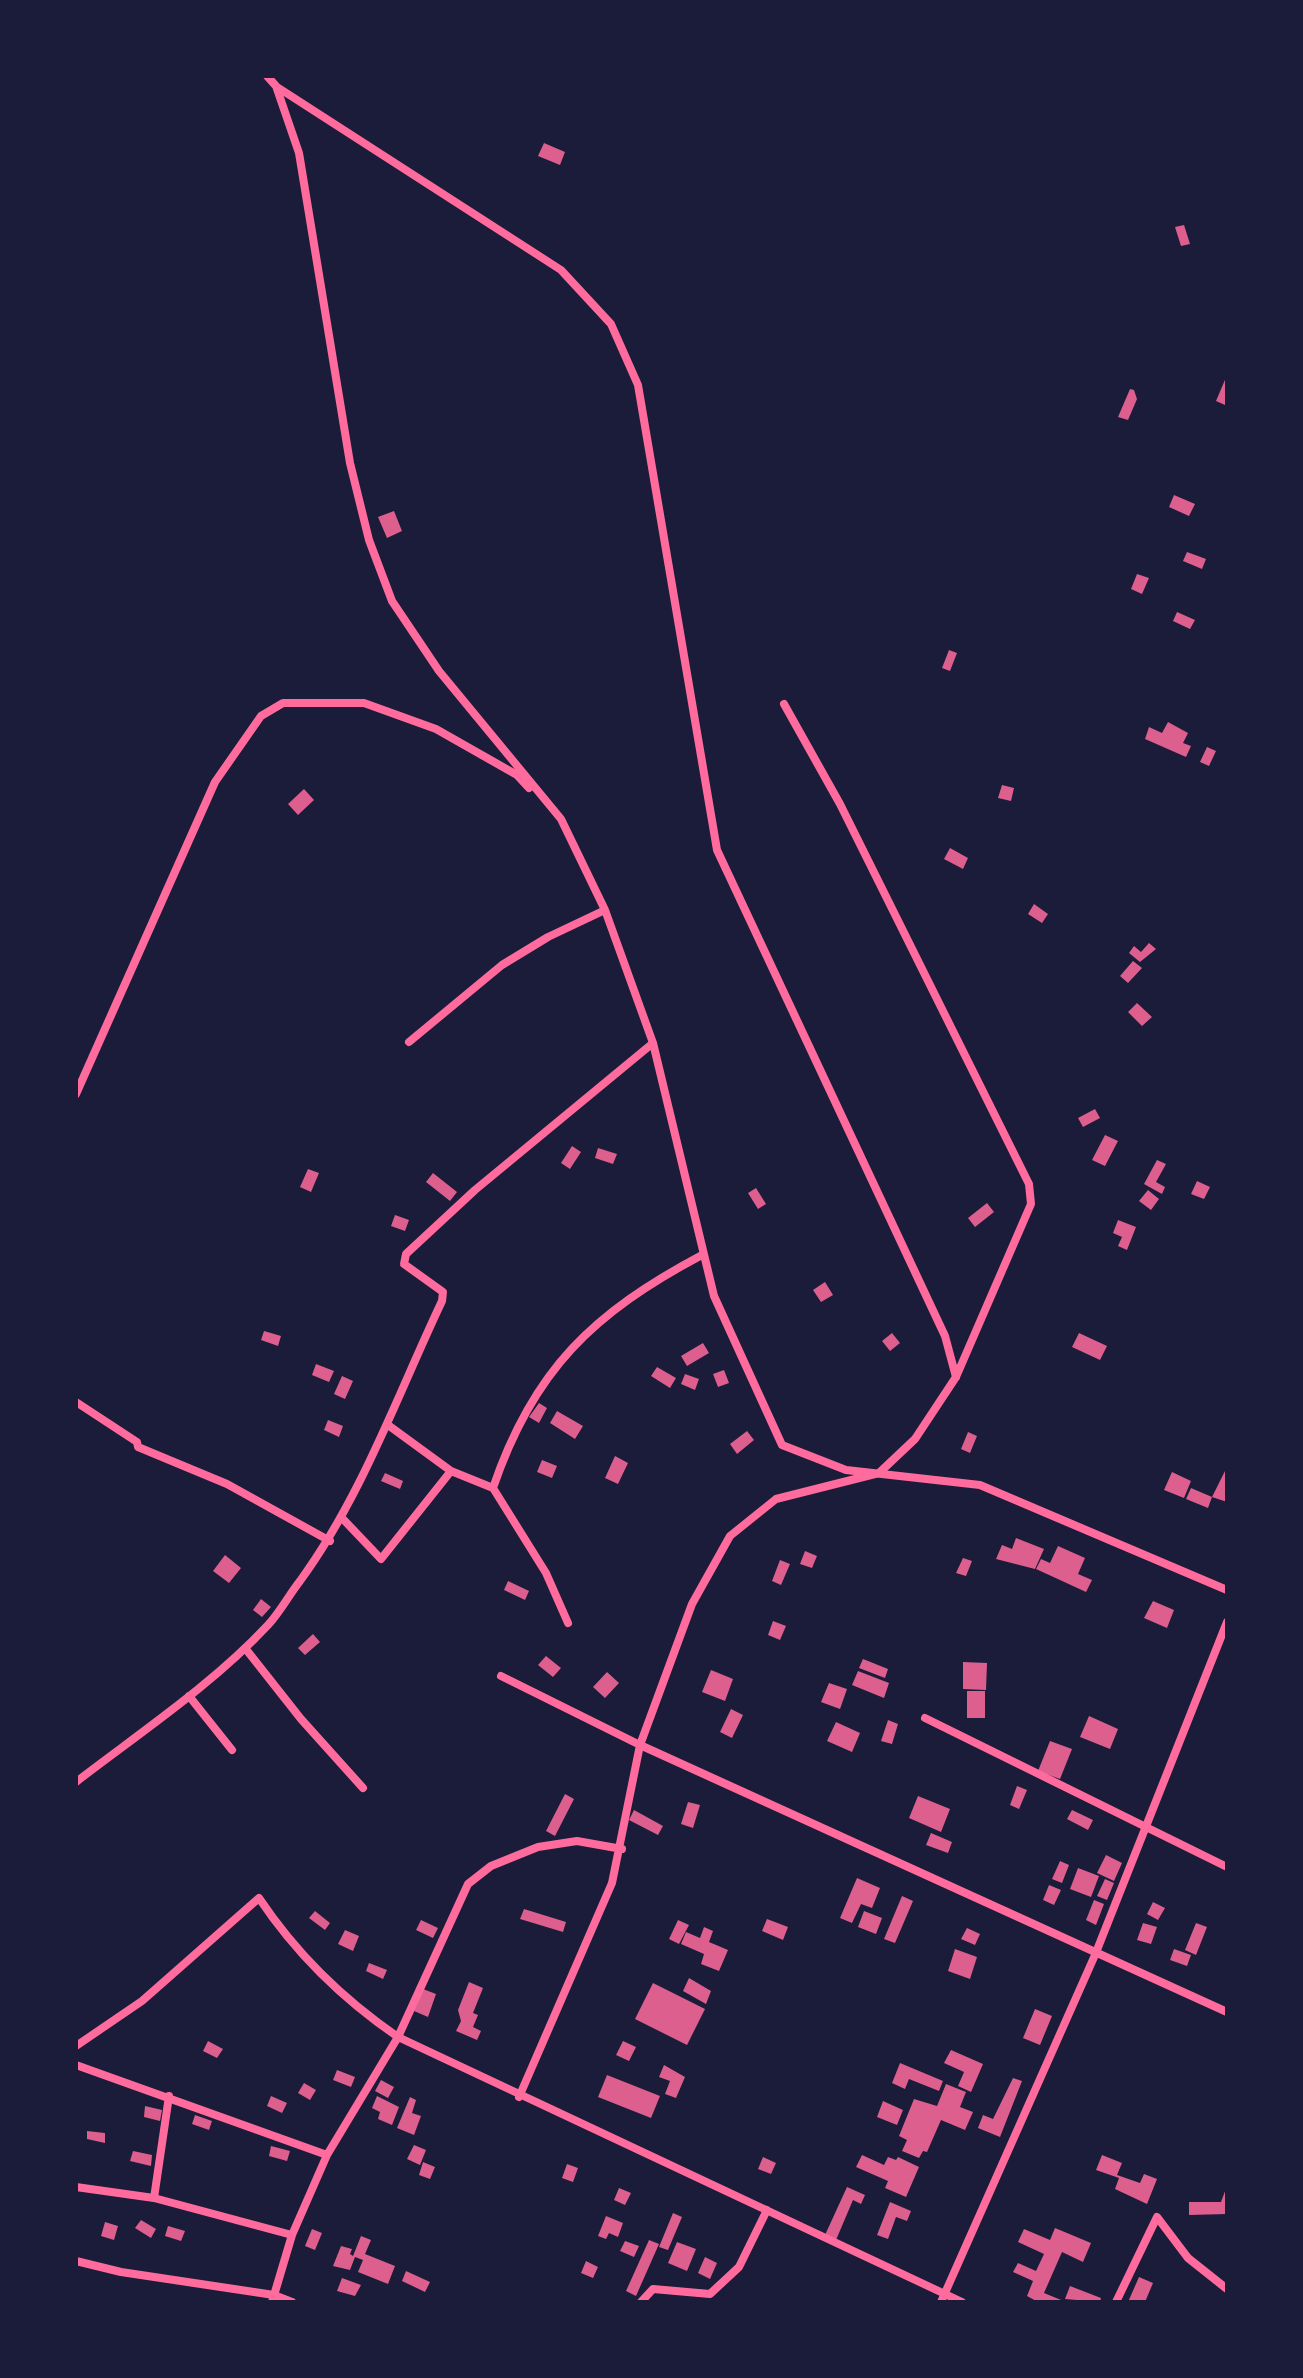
<!DOCTYPE html>
<style>
body{margin:0}
#map{position:relative;width:1303px;height:2378px;overflow:hidden;background:#1b1b3a;font-family:"Public Sans",sans-serif}
canvas{display:block}
.frame{position:absolute;inset:0;border:78px solid #1b1b3a;pointer-events:none}
</style>
<div id="map">
<canvas width="1303" height="2378"></canvas>
<div class="frame"></div>
</div>
<script>
const c = document.querySelector('canvas').getContext('2d');
c.lineJoin = 'round';
function fill(path, color) {
  c.fillStyle = color;
  c.fill(path, 'evenodd');
}
function stroke(path, color, width, dash) {
  c.strokeStyle = color;
  c.lineWidth = width;
  c.lineCap = dash ? 'butt' : 'round';
  c.setLineDash(dash || []);
  c.stroke(path);
}
fill(new Path2D(`
 M544 143 565 152 560 165 538 156Z
 M1184 225 1190 244 1181 246 1175 227Z
 M1227 375V402L1225 405 1216 401Z
 M1130 389 1134 390 1137 399 1128 420 1118 417Z
 M1174 495 1195 504 1189 516 1169 507Z
 M394 511 402 531 387 538 378 517Z
 M1187 552 1206 559 1202 569 1183 561Z
 M1137 574 1149 578 1142 594 1131 589Z
 M1177 612 1195 620 1190 629 1173 621Z
 M949 650 957 653 950 671 942 668Z
 M1168 722 1188 733 1183 743 1191 746 1186 757 1145 739 1149 727 1162 733Z
 M1207 747 1216 751 1209 766 1200 762Z
 M1002 785 1014 788 1011 801 998 798Z
 M304 789 314 800 298 815 288 804Z
 M950 848 968 858 963 869 944 859Z
 M1034 904 1048 914 1042 923 1028 914Z
 M1149 943 1156 949 1140 962 1129 953 1134 946 1141 952Z
 M1133 961 1142 968 1128 983 1120 976Z
 M1137 1003 1152 1017 1142 1026 1128 1012Z
 M1095 1109 1100 1118 1083 1127 1078 1118Z
 M1105 1135 1118 1141 1105 1166 1092 1160Z
 M572 1146 581 1152 570 1169 561 1163Z
 M598 1148 617 1154 613 1164 595 1158Z
 M1157 1160 1166 1164 1156 1182 1165 1187 1162 1194 1144 1184Z
 M308 1169 319 1173 311 1192 300 1187Z
 M433 1173 457 1192 450 1201 426 1182Z
 M1197 1181 1210 1187 1204 1199 1191 1194Z
 M756 1188 766 1204 758 1209 748 1193Z
 M1148 1190 1159 1199 1151 1210 1139 1201Z
 M987 1203 994 1212 975 1227 968 1218Z
 M395 1215 409 1220 405 1231 391 1226Z
 M1118 1220 1136 1227 1127 1250 1118 1246 1122 1237 1113 1233Z
 M825 1282 833 1295 821 1302 813 1290Z
 M264 1331 281 1336 278 1346 261 1340Z
 M892 1333 900 1343 890 1351 882 1341Z
 M1079 1333 1107 1346 1100 1360 1072 1347Z
 M703 1343 709 1353 687 1366 681 1356Z
 M316 1364 334 1371 329 1382 312 1375Z
 M657 1367 676 1378 670 1388 651 1376Z
 M724 1370 729 1383 718 1387 713 1374Z
 M685 1374 699 1379 695 1390 681 1384Z
 M342 1376 353 1381 345 1399 334 1394Z
 M539 1403 547 1408 539 1423 529 1417Z
 M557 1411 583 1426 575 1439 550 1423Z
 M328 1420 343 1426 339 1437 324 1430Z
 M747 1431 754 1440 737 1454 730 1444Z
 M968 1432 977 1436 970 1453 961 1449Z
 M615 1456 628 1463 618 1484 605 1478Z
 M542 1460 557 1466 552 1478 537 1472Z
 M1226 1469H1227V1502L1212 1497Z
 M1172 1472 1191 1481 1184 1498 1164 1490Z
 M385 1473 403 1481 400 1489 381 1481Z
 M1191 1488 1212 1497 1208 1508 1186 1499Z
 M1016 1538 1044 1549 1035 1569 996 1559 1002 1545 1012 1549Z
 M1058 1546 1085 1558 1078 1574 1092 1580 1086 1592 1036 1569 1041 1559 1050 1563Z
 M805 1551 817 1556 812 1568 800 1564Z
 M225 1555 241 1568 229 1583 213 1571Z
 M963 1558 972 1561 966 1576 956 1573Z
 M780 1560 790 1564 781 1585 772 1581Z
 M508 1581 529 1591 525 1600 504 1590Z
 M261 1599 271 1607 262 1617 253 1610Z
 M1153 1601 1174 1610 1167 1628 1144 1618Z
 M773 1621 786 1626 780 1640 768 1635Z
 M313 1634 320 1642 305 1655 298 1648Z
 M546 1656 561 1668 553 1677 538 1665Z
 M863 1659 888 1669 885 1678 859 1668Z
 M963 1662 987 1663 986 1690 963 1689Z
 M711 1670 733 1679 725 1701 702 1692Z
 M858 1671 889 1683 884 1698 852 1685Z
 M607 1672 619 1683 605 1698 593 1687Z
 M829 1683 847 1689 840 1709 821 1702Z
 M967 1691H985V1718H967Z
 M731 1709 743 1715 732 1738 720 1732Z
 M1089 1716 1118 1729 1110 1749 1080 1737Z
 M888 1720 898 1724 892 1744 881 1741Z
 M836 1722 860 1733 852 1752 827 1741Z
 M1050 1741 1072 1749 1060 1779 1038 1771Z
 M1017 1786 1027 1790 1019 1809 1010 1805Z
 M565 1794 574 1799 555 1836 546 1831Z
 M918 1796 950 1809 941 1832 909 1818Z
 M688 1802 700 1805 693 1828 681 1824Z
 M634 1810 663 1826 658 1835 629 1820Z
 M1072 1810 1093 1820 1088 1830 1067 1819Z
 M931 1833 952 1842 948 1853 926 1845Z
 M1106 1855 1122 1863 1114 1881 1097 1873Z
 M1060 1861 1069 1865 1062 1883 1052 1879Z
 M1078 1868 1099 1876 1091 1897 1070 1889Z
 M857 1878 880 1888 872 1908 861 1904 852 1923 840 1918Z
 M1105 1879 1114 1883 1107 1900 1097 1896Z
 M1049 1885 1061 1890 1054 1905 1043 1900Z
 M902 1896 913 1901 895 1943 884 1939Z
 M1094 1900 1104 1904 1096 1925 1086 1920Z
 M1153 1902 1165 1908 1158 1920 1147 1914Z
 M524 1909 566 1922 563 1932 520 1919Z
 M315 1911 330 1923 325 1930 309 1918Z
 M864 1911 882 1918 876 1934 858 1927Z
 M767 1919 788 1927 783 1940 762 1931Z
 M421 1920 438 1928 433 1938 416 1930Z
 M678 1920 689 1925 679 1944 669 1939Z
 M1143 1923 1157 1927 1151 1944 1137 1940Z
 M1196 1923 1207 1927 1196 1955 1185 1950Z
 M704 1927 713 1931 709 1942 728 1950 719 1971 701 1964 704 1954 681 1944 686 1932 700 1938Z
 M967 1928 980 1934 975 1945 961 1939Z
 M345 1930 359 1936 353 1951 338 1944Z
 M955 1949 977 1957 970 1979 948 1971Z
 M1174 1949 1191 1955 1187 1966 1170 1960Z
 M369 1963 387 1970 383 1979 366 1971Z
 M689 1978 711 1991 706 2004 683 1991Z
 M469 1982 483 1988 473 2013 478 2015 473 2027 481 2031 477 2040 456 2031 461 2021 458 2010Z
 M653 1983 705 2009 687 2045 635 2019Z
 M423 1989 436 1994 428 2017 414 2011Z
 M1035 2009 1052 2016 1040 2045 1023 2038Z
 M208 2041 223 2049 217 2058 203 2051Z
 M623 2041 636 2047 629 2061 616 2055Z
 M951 2050 983 2064 971 2092 958 2086 964 2072 944 2063Z
 M900 2063 943 2081 939 2091 909 2079 905 2089 892 2083Z
 M664 2065 685 2077 676 2098 665 2094 670 2081 659 2077Z
 M337 2070 355 2077 351 2087 333 2080Z
 M607 2075 660 2096 651 2118 598 2097Z
 M1013 2078 1022 2081 1000 2137 978 2128 983 2115 993 2119Z
 M381 2080 394 2087 388 2098 375 2091Z
 M304 2083 316 2090 310 2100 298 2093Z
 M946 2084 966 2092 960 2107 973 2112 965 2130 941 2120 927 2152 923 2151 919 2158 902 2151 907 2140 899 2136 914 2099 937 2106Z
 M271 2096 287 2103 282 2113 267 2106Z
 M377 2096 399 2107 392 2125 378 2119 380 2112 372 2108Z
 M410 2097 416 2100 412 2113 421 2116 414 2135 397 2128Z
 M883 2101 903 2110 897 2125 877 2117Z
 M145 2106 162 2110 160 2121 144 2117Z
 M195 2115 212 2121 209 2130 192 2124Z
 M87 2131 105 2133V2143L87 2139Z
 M414 2145 426 2150 420 2165 407 2159Z
 M271 2146 290 2151 287 2161 269 2156Z
 M133 2151 152 2155 151 2166 130 2161Z
 M862 2155 884 2165 888 2157 896 2160 898 2157 919 2167 906 2197 885 2188 888 2181 856 2167Z
 M1102 2155 1122 2163 1117 2175 1140 2183 1144 2174 1157 2179 1147 2204 1115 2189 1119 2178 1096 2170Z
 M763 2157 776 2163 771 2174 758 2169Z
 M423 2162 435 2167 430 2179 419 2175Z
 M567 2164 578 2168 573 2182 562 2178Z
 M1227 2186V2214L1189 2215V2202H1221Z
 M847 2187 865 2195 861 2204 853 2200 836 2240 825 2235Z
 M619 2188 631 2193 625 2205 614 2200Z
 M890 2202 911 2211 907 2221 896 2217 888 2239 877 2235Z
 M673 2213 682 2217 668 2250 659 2247Z
 M606 2216 623 2223 618 2237 609 2233 606 2239 598 2236Z
 M141 2220 156 2229 151 2238 135 2228Z
 M105 2222 118 2226 114 2240 101 2236Z
 M168 2226 185 2231 181 2241 165 2236Z
 M1055 2228 1091 2243 1083 2262 1062 2252 1044 2293 1066 2302H1038L1027 2296 1033 2281 1013 2272 1018 2263 1036 2271 1044 2254 1018 2242 1024 2229 1050 2240Z
 M312 2229 322 2233 315 2250 305 2246Z
 M361 2236 371 2240 365 2254 395 2266 388 2284 358 2272 363 2260 355 2257 350 2270 333 2266 341 2246 352 2249 350 2254 353 2256Z
 M649 2240 659 2244 636 2296 626 2291Z
 M625 2241 639 2246 634 2257 620 2251Z
 M677 2242 696 2249 687 2271 668 2263Z
 M705 2257 717 2263 710 2279 698 2273Z
 M586 2261 598 2267 593 2278 581 2273Z
 M406 2271 430 2282 425 2292 402 2281Z
 M1139 2277 1153 2283 1145 2302H1128Z
 M342 2278 361 2285 355 2296 337 2291Z
 M1070 2286 1101 2298 1100 2302 1065 2299Z`), '#dd5f8e');
stroke(new Path2D(`
 M267 76 276 86 299 153 350 463 369 540 392 601 439 671 561 819 605 910 653 1043 714 1296 782 1445 846 1470 980 1485 1227 1590
 M277 87 561 270 611 324 638 385 717 850 945 1336 956 1377
 M409 1042 502 965 548 937 605 910
 M76 1094 215 782 261 716 283 703H364L436 729 517 775 529 788
 M76 1402 137 1442 138 1447 227 1484 330 1541
 M388 1425 451 1471 493 1488 546 1573 568 1623
 M493 1488C533 1370 593 1313 702 1255
 M342 1518 381 1559 451 1471
 M245 1648 301 1719 363 1788
 M501 1676 640 1745 1227 2012
 M189 1696 232 1750
 M925 1718 1227 1867
 M76 1782C141 1732 212 1685 268 1625 280 1612 289 1595 300 1581 362 1496 397 1396 442 1301L443 1292 404 1264 406 1254 475 1190 653 1043
 M76 2046 142 2001 259 1898C295 1952 344 2000 398 2037L962 2302
 M76 2065 327 2155
 M519 2097 612 1883 640 1745 692 1604 730 1536 776 1499 879 1473 915 1439 956 1377 1031 1204 1029 1184 840 804 784 704
 M76 2187 154 2198 292 2235
 M154 2198 169 2096
 M76 2261 121 2272 274 2295 292 2302
 M272 2302 292 2235 327 2155 398 2037 468 1884 491 1866 538 1847 577 1841 622 1849
 M641 2302 653 2289 710 2294 739 2267 767 2210
 M941 2302 1095 1955 1227 1622
 M1116 2302 1157 2217 1188 2258 1227 2289`), '#ff6b9d', 8);
</script>
